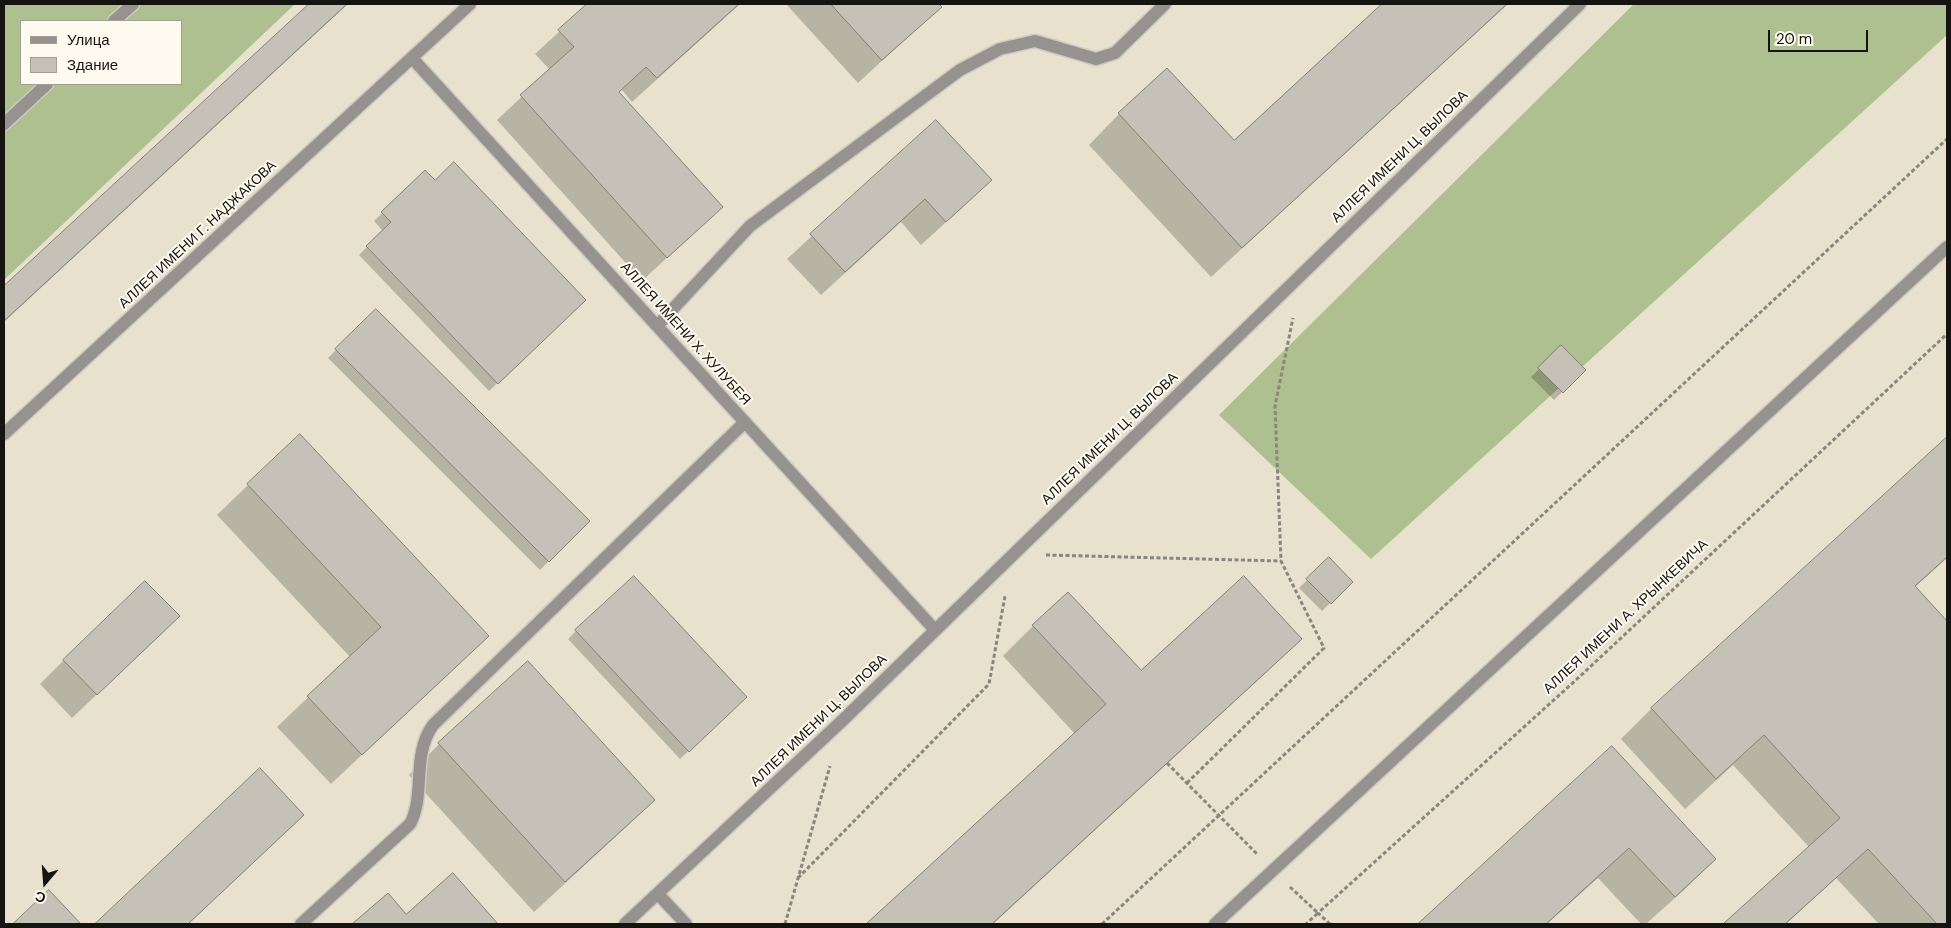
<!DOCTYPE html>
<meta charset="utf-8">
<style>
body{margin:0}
#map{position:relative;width:1951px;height:928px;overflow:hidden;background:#f1ede2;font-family:"DM Sans",sans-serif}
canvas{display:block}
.frame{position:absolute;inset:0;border:5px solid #161411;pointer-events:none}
.legend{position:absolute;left:20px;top:20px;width:162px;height:65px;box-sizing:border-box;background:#fefaef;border:1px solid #a19e96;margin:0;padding:6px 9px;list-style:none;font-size:15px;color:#161411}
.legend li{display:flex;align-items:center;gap:10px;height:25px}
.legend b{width:25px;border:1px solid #a19e96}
.north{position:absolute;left:20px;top:858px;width:50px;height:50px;-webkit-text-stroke:4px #fefaef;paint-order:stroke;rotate:198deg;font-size:14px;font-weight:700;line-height:20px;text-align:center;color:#161411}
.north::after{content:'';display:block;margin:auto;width:18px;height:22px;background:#161411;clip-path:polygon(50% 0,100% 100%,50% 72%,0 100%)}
.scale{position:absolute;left:1768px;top:30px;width:100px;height:22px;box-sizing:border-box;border:2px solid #161411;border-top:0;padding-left:6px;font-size:15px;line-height:18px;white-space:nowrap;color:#161411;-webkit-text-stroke:4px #fefaef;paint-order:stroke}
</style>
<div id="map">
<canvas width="1951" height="928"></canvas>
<div class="frame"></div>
<ul class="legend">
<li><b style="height:6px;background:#96928f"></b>Улица</li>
<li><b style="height:14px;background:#c5c1b6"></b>Здание</li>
</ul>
<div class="north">С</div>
<div class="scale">20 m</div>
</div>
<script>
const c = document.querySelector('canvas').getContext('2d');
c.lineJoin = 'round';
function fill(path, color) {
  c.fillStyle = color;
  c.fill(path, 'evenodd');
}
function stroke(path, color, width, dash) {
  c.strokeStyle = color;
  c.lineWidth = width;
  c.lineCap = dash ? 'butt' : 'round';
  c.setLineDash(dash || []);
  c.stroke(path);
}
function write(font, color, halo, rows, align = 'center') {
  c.font = font + ' "DM Sans",sans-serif';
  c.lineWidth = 4;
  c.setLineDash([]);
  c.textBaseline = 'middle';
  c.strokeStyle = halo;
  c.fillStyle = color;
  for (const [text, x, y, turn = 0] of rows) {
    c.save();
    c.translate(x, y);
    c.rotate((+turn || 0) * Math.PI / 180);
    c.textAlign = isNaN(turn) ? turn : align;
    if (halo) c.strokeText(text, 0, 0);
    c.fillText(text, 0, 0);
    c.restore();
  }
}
fill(new Path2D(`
 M4 4H1947V924H4ZM21 21H181V84H21Z`), '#e7e1ce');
fill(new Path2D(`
 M4 4H295L4 280ZM21 21H181V84H21Z
 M1634 4H1947V35L1371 559 1219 415Z`), '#aec08f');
fill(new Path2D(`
 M311 4H348L4 322V288Z
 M589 4H740L632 102 622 90 618 93 721 207 642 281 497 120 550 70 535 54Z
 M786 4H937L940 7 858 83Z
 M1384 4H1508L1211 277 1089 145 1119 114 1234 142Z
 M936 121 966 204 921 245 901 222 821 295 787 259Z
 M425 172 576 308 489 391 359 255 383 231 374 221Z
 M376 311 588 521 540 570 328 358Z
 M1561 347 1584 370 1554 400 1531 377Z
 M1947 438V558L1915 587 1947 623V924H1879L1836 878 1786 924H1725L1809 847 1733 765 1685 809 1621 739 1651 709Z
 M248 485 488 636 331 784 277 727 350 657 217 515Z
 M1329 559 1351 582 1322 611 1299 588Z
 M1033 626 1141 672 1300 639 1270 669 993 924H868L1075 734 1003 656Z
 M576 631 737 705 680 759 568 639Z
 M154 640 72 718 40 684 64 660Z
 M528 663 654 800 623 830 534 912 409 775 439 744Z
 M1612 748 1715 859 1684 890 1646 924H1641L1598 878 1547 924H1420Z
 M260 770 286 831 187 924H96Z
 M453 875 497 924H354L388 895 406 915Z
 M48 892 79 924H15Z`), '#0003');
const building = new Path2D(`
 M309 4H347L4 321V286Z
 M587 4H739L657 78 646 67 619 92 723 207 667 258 520 95 574 47 558 30Z
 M831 4H939L942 7 882 60Z
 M1382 4H1507L1242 248 1118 113 1167 68 1234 140Z
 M936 120 992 180 946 222 925 199 845 272 810 234Z
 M454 162 586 300 498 384 366 246 391 222 381 212 402 192 425 170 435 180Z
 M376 309 590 521 549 562 335 349Z
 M1561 345 1586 370 1563 393 1538 368Z
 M300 434 489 636 362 755 307 696 381 627 247 484Z
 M1947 437V557L1915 586 1947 621V924H1937L1868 849 1785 924H1723L1840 818 1764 735 1716 779 1651 708Z
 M1329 557 1353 582 1331 604 1306 579Z
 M634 576 747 697 689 752 575 630Z
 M1244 576 1302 639 992 924H866L1106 704 1032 625 1068 592 1141 670Z
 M145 581 180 616 97 695 63 660Z
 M528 661 655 800 565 882 438 743Z
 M1612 746 1716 859 1675 897 1629 848 1546 924H1418Z
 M260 768 304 815 188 924H95Z
 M453 873 498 924H352L388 893 406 914Z
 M49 890 81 924H13Z`);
fill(building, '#c5c1b6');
stroke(building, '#848177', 1);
const lane = new Path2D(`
 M114 21 133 4
 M412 58 935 630
 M4 124 47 84
 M657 326 750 226 960 70 1000 49 1035 41 1096 59 1115 53 1165 4
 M4 434 470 4
 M658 894 686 924
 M301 924 410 824C426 794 411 756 433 725L745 422
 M625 924 844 719 1580 4`);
const street = new Path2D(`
 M1215 924 1947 247`);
stroke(lane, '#cecac1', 15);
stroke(street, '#cecac1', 15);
stroke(new Path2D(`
 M1046 555 1281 561
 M1167 763 1257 854
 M1187 783 1324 648 1281 561 1275 406 1293 318
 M798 878 989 684 1005 596
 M1290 887 1318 913 1306 924
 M785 924 830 766
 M1102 924 1947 139
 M1330 924 1318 913 1576 680 1947 334`), '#89867e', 3, [4, 2.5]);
stroke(lane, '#96928f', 12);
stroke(street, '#96928f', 12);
write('14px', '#161411', '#fefaef', [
 ["АЛЛЕЯ ИМЕНИ Ц. ВЫЛОВА",1400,157,-44],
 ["АЛЛЕЯ ИМЕНИ Г. НАДЖАКОВА",198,235,-43],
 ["АЛЛЕЯ ИМЕНИ Х. ХУЛУБЕЯ",685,334,48],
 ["АЛЛЕЯ ИМЕНИ Ц. ВЫЛОВА",1110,439,-44],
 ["АЛЛЕЯ ИМЕНИ А. ХРЫНКЕВИЧА",1626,617,-43],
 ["АЛЛЕЯ ИМЕНИ Ц. ВЫЛОВА",819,721,-44]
]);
</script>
